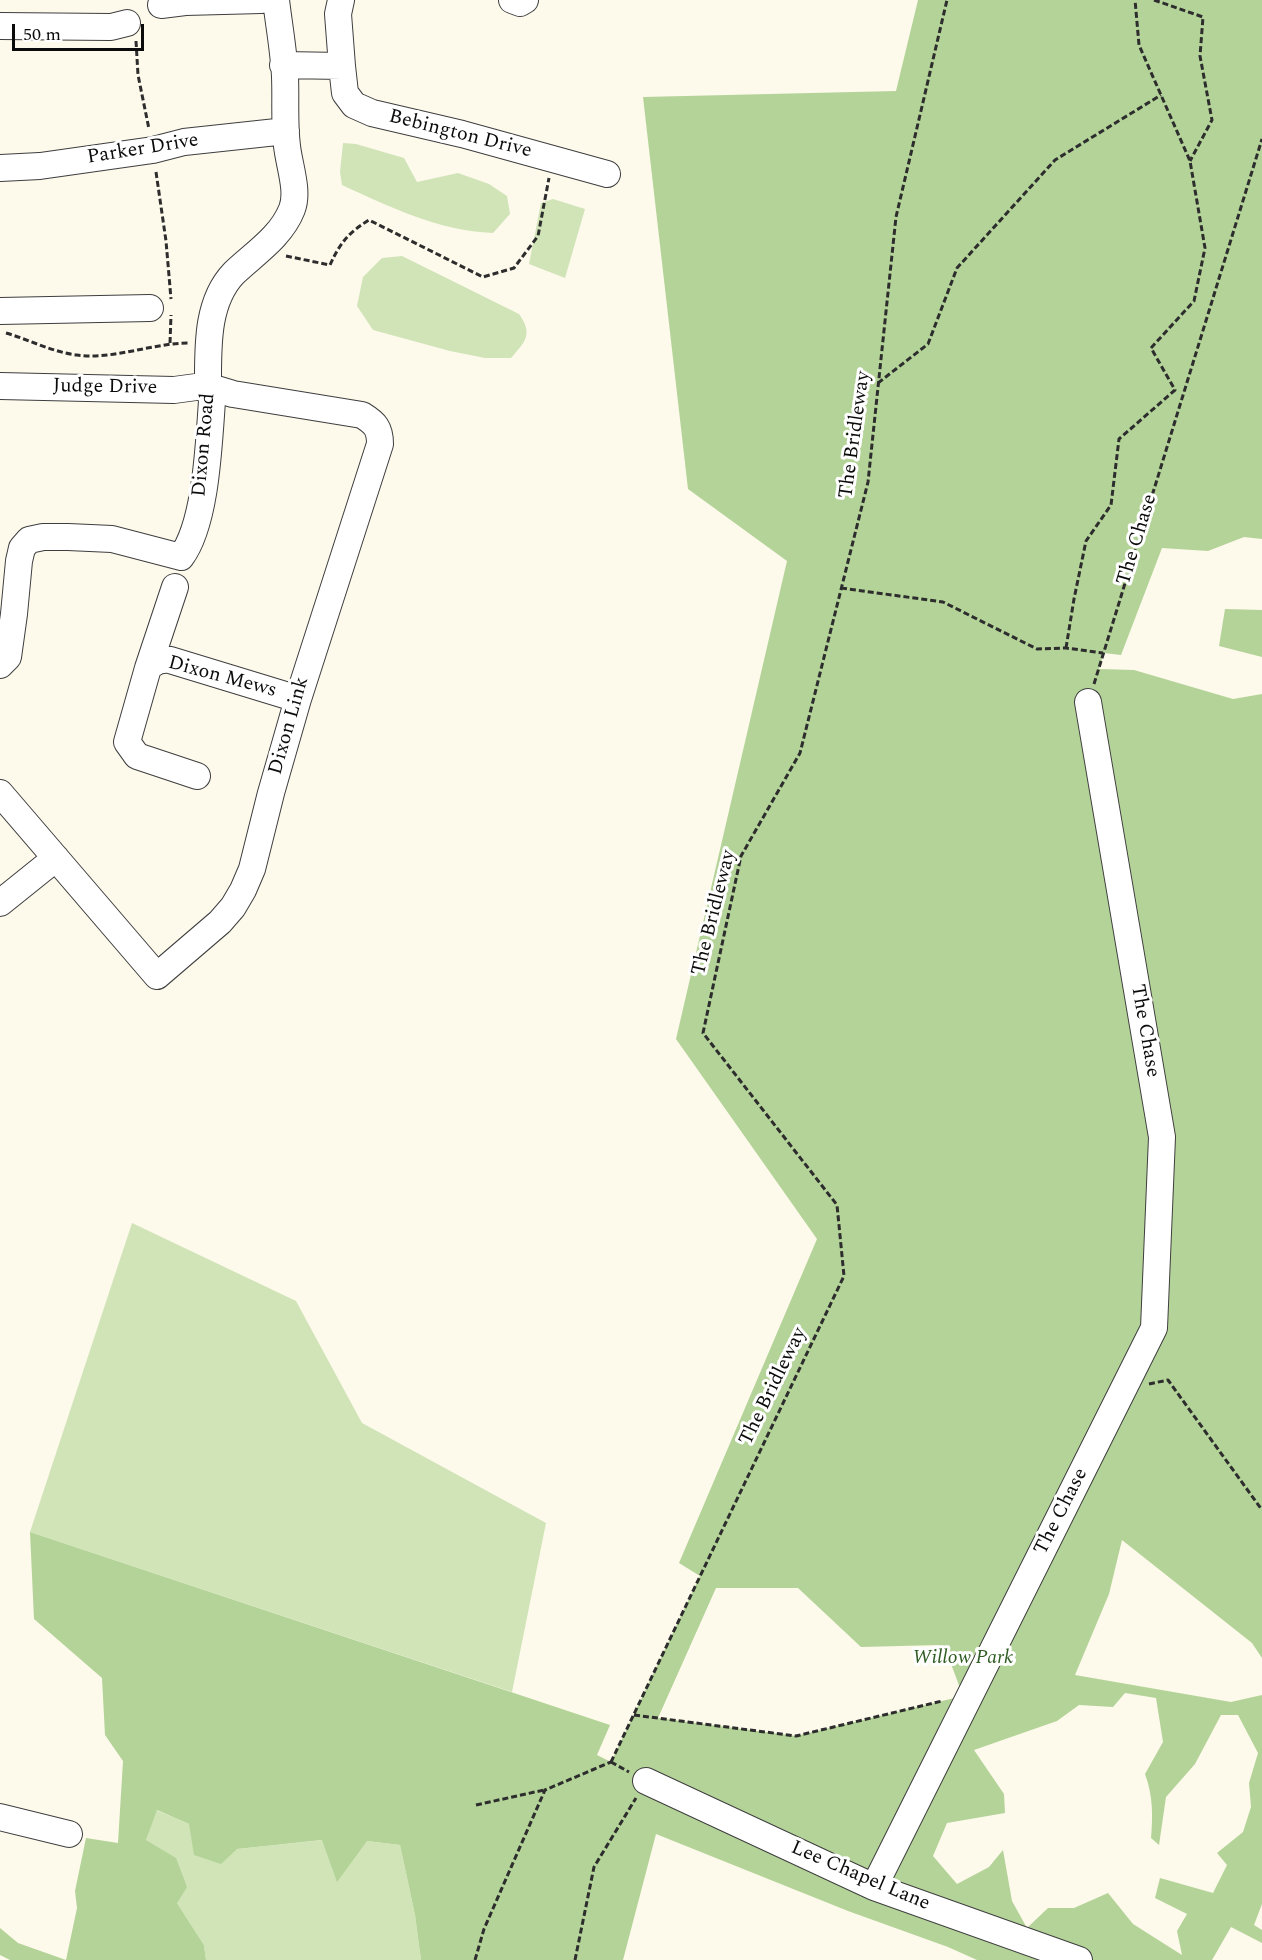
<!DOCTYPE html>
<style>
body{margin:0}
#map{position:relative;width:1262px;height:1960px;overflow:hidden;background:#fdf9eb;font-family:Spectral,serif}
canvas{display:block}
.scale{position:absolute;left:12px;top:24px;width:132px;height:27px;box-sizing:border-box;border:3px solid #0b0b0b;border-top:0;padding-left:8px;font-size:18px;line-height:21px;white-space:nowrap;color:#0b0b0b;-webkit-text-stroke:4px #fff;paint-order:stroke}
</style>
<div id="map">
<canvas width="1262" height="1960"></canvas>
<div class="scale">50 m</div>
</div>
<script>
const c = document.querySelector('canvas').getContext('2d');
c.lineJoin = 'round';
function fill(path, color) {
  c.fillStyle = color;
  c.fill(path, 'evenodd');
}
function stroke(path, color, width, dash) {
  c.strokeStyle = color;
  c.lineWidth = width;
  c.lineCap = dash ? 'butt' : 'round';
  c.setLineDash(dash || []);
  c.stroke(path);
}
function write(font, color, halo, rows, align = 'center') {
  c.font = font + ' Spectral,serif';
  c.lineWidth = 6;
  c.setLineDash([]);
  c.textBaseline = 'middle';
  c.strokeStyle = halo;
  c.fillStyle = color;
  for (const [text, x, y, turn = 0] of rows) {
    c.save();
    c.translate(x, y);
    c.rotate((+turn || 0) * Math.PI / 180);
    c.textAlign = isNaN(turn) ? turn : align;
    if (halo) c.strokeText(text, 0, 0);
    c.fillText(text, 0, 0);
    c.restore();
  }
}
fill(new Path2D(`
 M343 143 356 144 404 158 417 182 458 173 489 184 507 196 510 214 493 233C439 231 390 207 342 185L340 172Z
 M553 199 585 209 565 278 529 264 541 203Z
 M402 256 519 314C533 334 526 341 511 358H485L450 351 373 330 357 306 363 277 382 258Z
 M132 1223 296 1301 362 1423 546 1523 512 1692 30 1532Z
 M156 1810 189 1824 237 1849 323 1840 367 1841 400 1845 415 1915 421 1960H206L204 1945 177 1903 146 1840Z`), '#d0e4b8');
fill(new Path2D(`
 M918 0H1262V539L1244 537 1208 551 1162 548 1121 655 1104 653 1099 669 1134 670 1233 699 1262 694V1658L1252 1643 1122 1540 1109 1594 1075 1675 1231 1702 1262 1695V1904L1254 1925 1262 1930V1943L1231 1927 1212 1960H977L948 1947 848 1911 656 1834 623 1960H421L415 1915 400 1845 367 1841 337 1882 322 1840 237 1849 221 1864 194 1855 189 1824 157 1810 146 1840 176 1858 187 1887 177 1903 204 1945 206 1960H10L0 1955V1928L18 1943 66 1960 77 1908 75 1891 86 1838 118 1843 123 1761 105 1735 102 1678 34 1619 30 1532 610 1725 597 1755 611 1762 700 1576 679 1563 817 1239 676 1039 787 561 688 489 643 97 896 91ZM716 1588H798L861 1647 939 1645 951 1664 963 1696 796 1736 658 1718ZM1125 1693 1156 1698 1163 1742 1145 1774C1153 1796 1153 1815 1151 1838L1159 1845 1166 1797 1195 1764 1221 1715H1238L1258 1753 1249 1783 1251 1807 1243 1832 1217 1853 1227 1865 1213 1893 1160 1878 1155 1898 1187 1914 1177 1931 1182 1955 1133 1924 1108 1893 1074 1908H1048L1027 1928 1012 1901 1003 1850 989 1867 957 1884 933 1856 947 1823 1005 1813 1004 1794 974 1750 1057 1721 1079 1705 1113 1707Z
 M1225 609 1262 610V657L1219 646Z`), '#b4d398');
const minor = new Path2D(`
 M512 0 520 3 525 0
 M161 5 185 2 261 0
 M0 26 111 27 127 23
 M283 65 342 66 338 14 341 0
 M342 66 345 93 354 105 372 113 462 134 607 174
 M0 168 40 166 153 150 184 142 286 131
 M0 311 150 308
 M0 386 174 390 211 385
 M0 665 8 657 14 614 19 561 22 548 29 540 43 537H68L112 539 181 557C208 521 209 433 213 388L208 381C208 345 207 301 234 273 255 253 281 237 292 209 299 191 289 165 287 146 284 123 286 100 285 77 284 52 279 26 276 0
 M148 668 175 587
 M197 776 137 756 127 742 148 668C155 661 161 659 170 660L298 699
 M0 793 157 976 220 922 233 907 243 890 252 869 271 793 298 699 380 444C380 428 375 423 362 415L233 394 213 388
 M0 903 56 858
 M646 1781 874 1887 1079 1960
 M0 1817 69 1834
 M874 1887 1154 1328 1162 1137 1088 702`);
stroke(minor, '#3e3e3e', 28);
stroke(new Path2D(`
 M1154 0 1203 17 1200 56 1212 120 1190 161
 M136 41 138 75 149 129
 M156 172 166 241 171 299
 M286 256 330 265C340 243 348 233 369 220L483 277 514 268 538 236 549 178
 M6 333C30 340 52 352 77 355 114 360 152 343 189 343
 M170 343 171 315
 M878 383 928 344 957 268 1055 160 1161 95
 M841 588 943 602 1037 649 1066 648 1103 653
 M1066 648 1074 599 1086 541 1111 505 1119 439 1175 390 1151 348 1194 301 1205 248 1190 161 1139 45 1135 0
 M1094 684 1262 139
 M1149 1384 1168 1380 1262 1510
 M634 1715 796 1736 942 1701
 M611 1762 844 1276 837 1205 703 1033 741 856 800 753 868 482 896 217 947 0
 M611 1762 629 1772
 M476 1805 544 1790
 M475 1960 484 1929 545 1790 611 1762
 M575 1960 594 1867 636 1798`), '#2d2d2d', 3, [6, 3]);
stroke(minor, '#fff', 26);
write('20px', '#0b0b0b', '#fff', [
 ["Bebington Drive",460,135,14],
 ["Parker Drive",143,150,-9],
 ["Judge Drive",105,388,1],
 ["The Bridleway",856,435,-82],
 ["Dixon Road",205,445,-85],
 ["The Chase",1138,540,-73],
 ["Dixon Mews",222,678,15],
 ["Dixon Link",290,726,-74],
 ["The Bridleway",715,913,-76],
 ["The Chase",1144,1031,80],
 ["The Bridleway",774,1387,-64],
 ["The Chase",1062,1512,-63],
 ["Lee Chapel Lane",860,1877,23]
]);
write('italic 20px', '#2f5c22', '#fff', [
 ["Willow Park",963,1659]
]);
</script>
